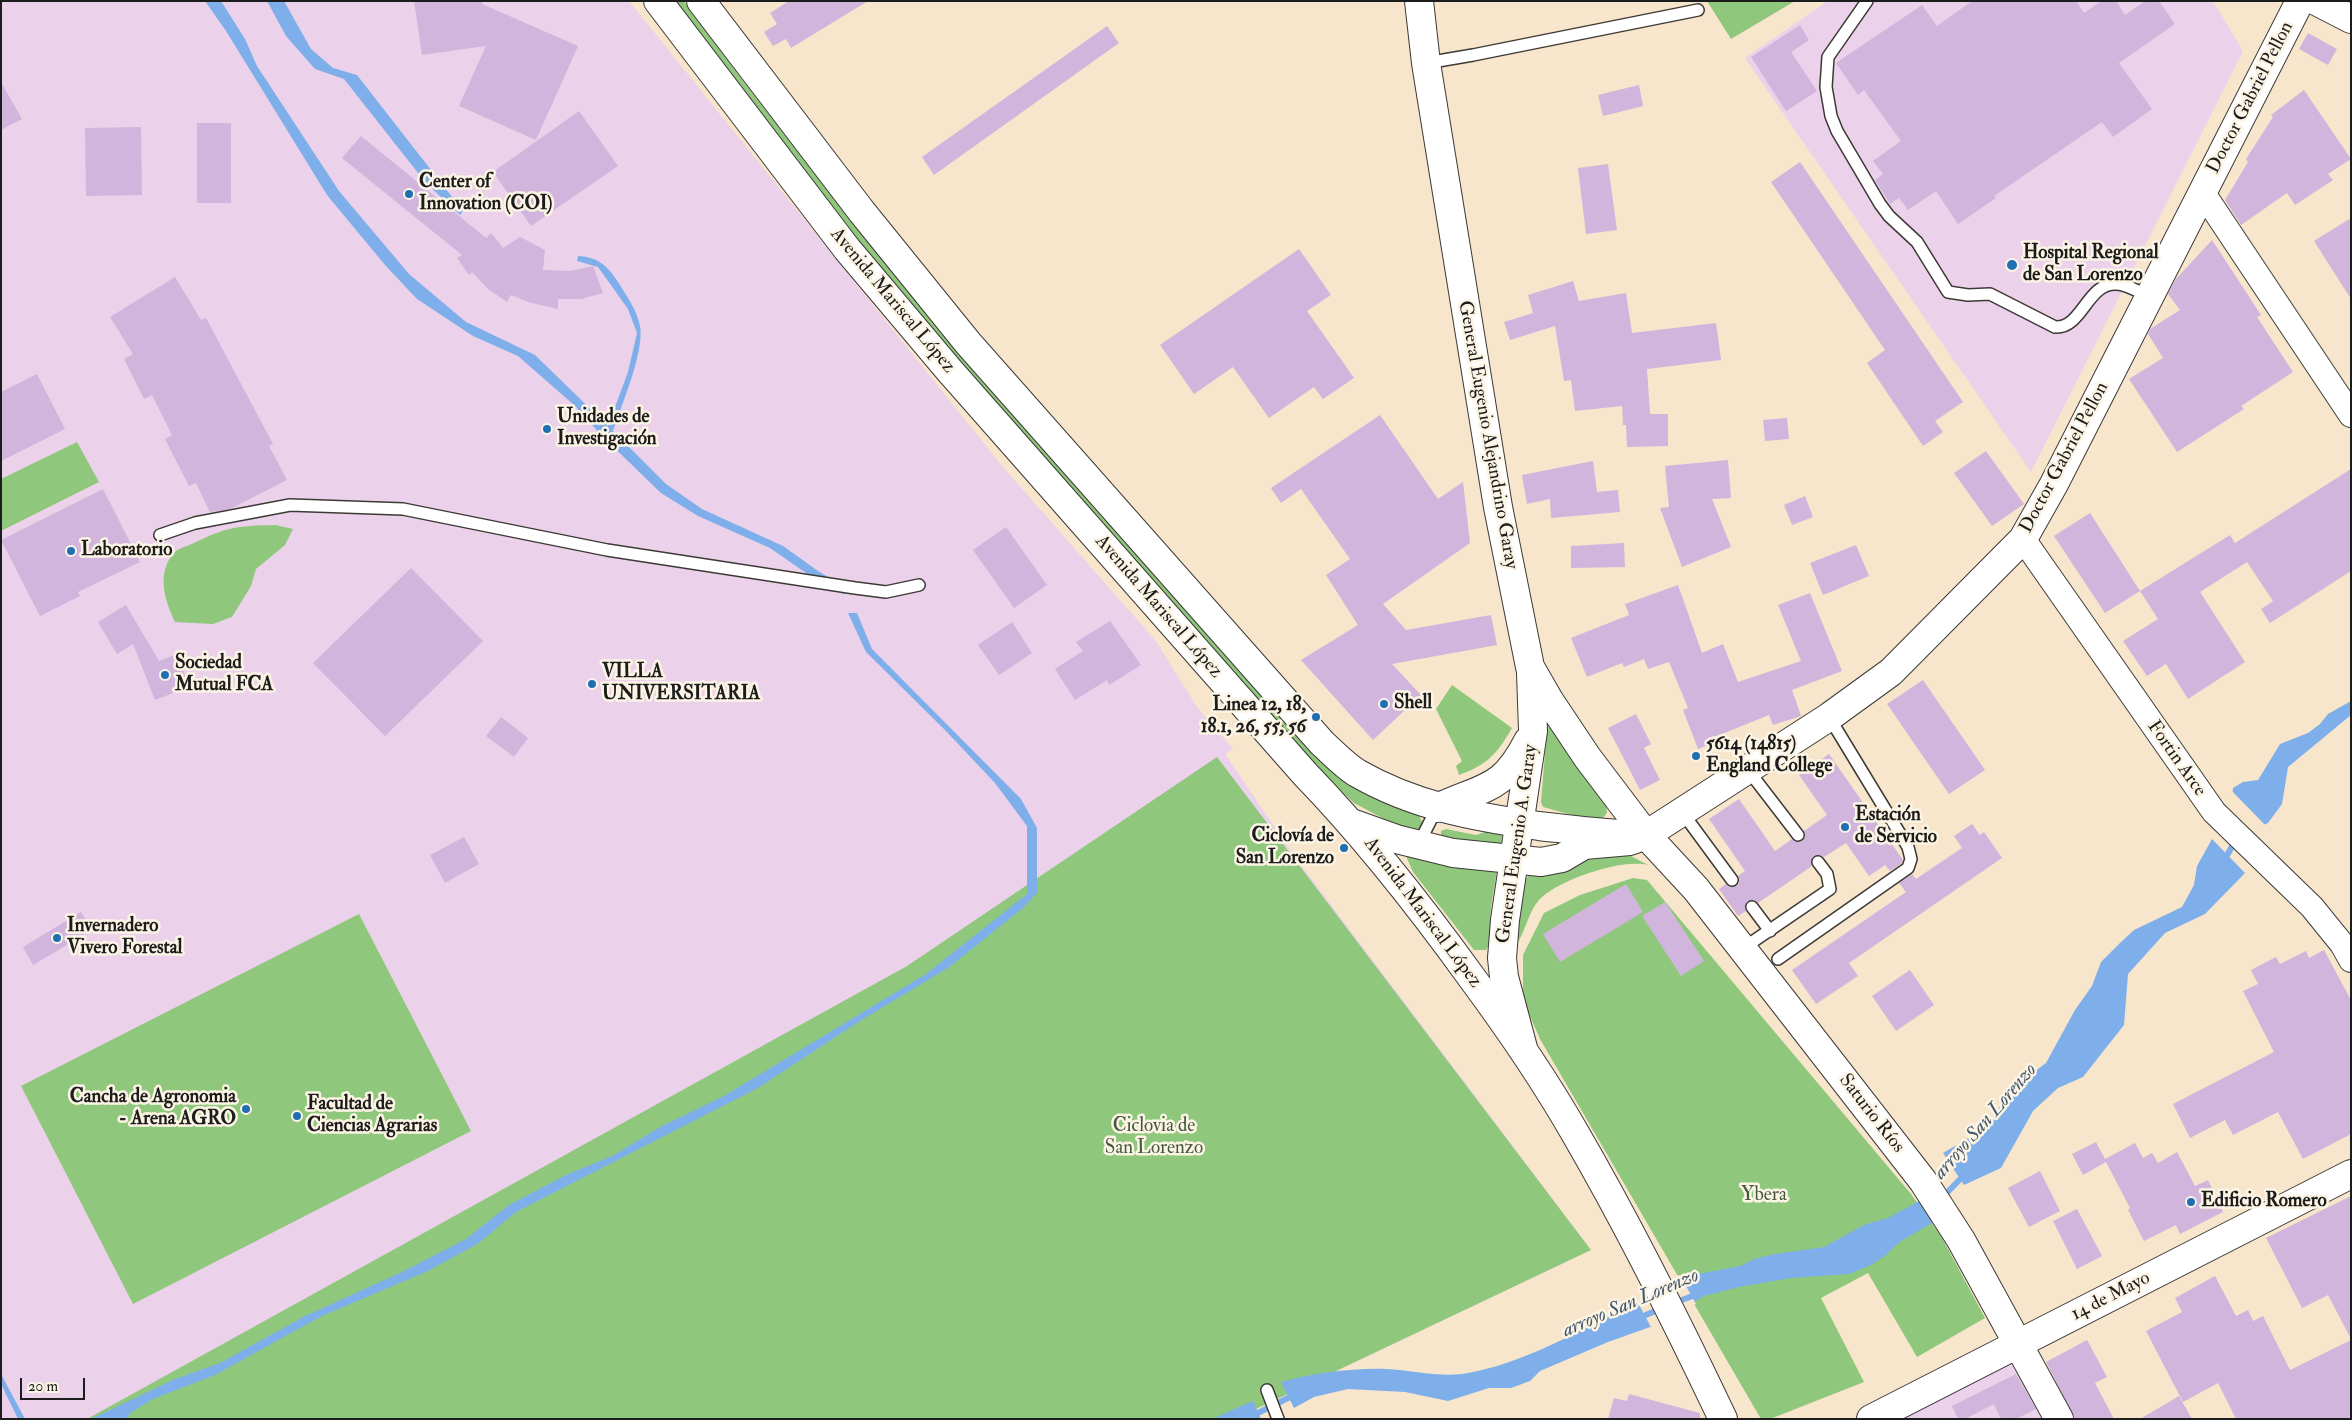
<!DOCTYPE html>
<meta charset="utf-8">
<style>
body{margin:0}
#map{position:relative;width:2352px;height:1420px;overflow:hidden;background:#f7e5cc;font-family:"IM FELL Double Pica",serif}
canvas{display:block}
.frame{position:absolute;inset:0;border:2px solid #1c1c1c;pointer-events:none}
.scale{position:absolute;left:20px;top:1378px;width:65px;height:22px;box-sizing:border-box;border:2px solid #1c1c1c;border-top:0;padding-left:6px;font-size:15px;line-height:18px;white-space:nowrap;color:#1c1c1c;-webkit-text-stroke:4px #fcf5e5;paint-order:stroke}
</style>
<div id="map">
<canvas width="2352" height="1420"></canvas>
<div class="frame"></div>
<div class="scale">20 m</div>
</div>
<script>
const c = document.querySelector('canvas').getContext('2d');
c.lineJoin = 'round';
function fill(path, color) {
  c.fillStyle = color;
  c.fill(path, 'evenodd');
}
function stroke(path, color, width, dash) {
  c.strokeStyle = color;
  c.lineWidth = width;
  c.lineCap = dash ? 'butt' : 'round';
  c.setLineDash(dash || []);
  c.stroke(path);
}
function write(font, color, halo, rows, align = 'center') {
  c.font = font + ' "IM FELL Double Pica",serif';
  c.lineWidth = 5;
  c.setLineDash([]);
  c.textBaseline = 'middle';
  c.strokeStyle = halo;
  c.fillStyle = color;
  for (const [text, x, y, turn = 0] of rows) {
    c.save();
    c.translate(x, y);
    c.rotate((+turn || 0) * Math.PI / 180);
    c.textAlign = isNaN(turn) ? turn : align;
    if (halo) c.strokeText(text, 0, 0);
    c.fillText(text, 0, 0);
    c.restore();
  }
}
fill(new Path2D(`
 M1 1H629L1003 467 1155 640 1197 707 1233 749 1225 754 1292 853 1591 1250 1235 1419H1Z
 M1828 1H2213L2243 51 2031 472 1745 58Z
 M2019 1341 2060 1419H1867Z`), '#ecd1ea');
fill(new Path2D(`
 M673 1H684L743 81 855 224 1338 776 1362 791 1418 814 1423 823 1421 828 1413 830 1384 819 1354 803 1332 783 1245 688 1089 512 848 229Z
 M1707 1H1795L1731 39Z
 M77 442 99 482 1 531V479Z
 M276 525 293 529 285 545 256 569 251 586 232 617 213 624 175 622C165 601 156 573 174 553 178 548 188 546 194 543 228 526 239 526 276 525Z
 M1452 685 1512 728C1497 754 1487 765 1459 775L1456 766 1462 761 1436 709Z
 M1552 726 1606 804 1607 813 1602 819 1590 820 1543 807 1541 802 1547 729 1548 727Z
 M1217 757 1591 1250 1235 1419H87L907 966Z
 M1446 829 1476 835 1488 831 1502 833 1501 848 1441 838V831Z
 M1625 853 1648 865C1622 858 1557 880 1539 900 1529 911 1526 929 1518 942 1519 926 1518 888 1528 876L1564 872 1573 868 1590 854Z
 M1405 854 1497 870 1491 907 1489 945 1486 950H1474L1413 872Z
 M1633 878 1647 880 1911 1194 1941 1236 1985 1318 1917 1357 1868 1273 1821 1298 1864 1382 1770 1419H1761L1540 1039 1523 1000V955L1544 913 1580 895Z
 M359 914 471 1131 133 1304 21 1086Z`), '#8fc87c');
fill(new Path2D(`
 M205 1H221L245 39 257 66 339 191 409 274 466 322 535 355 608 426 628 372 637 333 628 309 598 267 577 261 578 256C599 257 609 267 620 285 628 298 637 311 640 326 645 350 621 407 613 431L666 484 702 509 783 546 818 571 850 590 843 594 809 575 770 548 698 516 661 493 601 435 574 405 518 356 473 336 417 299 385 265 327 195 226 31Z
 M267 1H284L311 49 333 68 357 75 463 211 460 215 426 183 344 79 315 69 286 36Z
 M848 613H857L872 649 1021 799 1037 828V893L1023 908 948 968 860 1021 758 1088 516 1212 479 1243 428 1271 322 1316 215 1375 153 1399 130 1413 127 1419H91L175 1379 220 1363 305 1316 402 1272 466 1239 509 1205 566 1175 612 1156 662 1126 724 1096 926 974 1027 894V826L995 783 945 730 866 652Z
 M2351 701V715L2288 767 2282 804 2268 823 2255 829 2231 807 2233 788 2243 782 2258 780 2280 744 2308 733 2320 724 2328 714Z
 M2212 839 2245 873 2205 914 2165 933 2128 974 2124 1025 2083 1077 2058 1088 2033 1111 2001 1168 1964 1185 1943 1153 1984 1129 2014 1087 2046 1063 2075 1010 2092 986 2101 962 2120 943 2134 930 2182 907 2194 885 2197 866Z
 M1921 1200 1935 1221 1898 1243 1886 1255 1871 1265 1849 1274 1791 1278 1739 1287 1704 1296 1691 1304 1677 1278 1740 1266 1754 1259 1775 1254 1824 1247 1864 1225 1888 1218Z
 M1640 1300 1653 1326 1608 1342 1540 1371 1530 1381 1511 1388H1489L1448 1401 1405 1392 1348 1389 1314 1397 1294 1408 1281 1382C1315 1373 1351 1368 1386 1369 1411 1370 1438 1377 1462 1374 1523 1365 1586 1327 1640 1300Z
 M1 1374 25 1419H18L1 1384Z
 M1253 1401 1261 1419H1212Z`), '#7eafea');
fill(new Path2D(`
 M2230 789 2266 826 2254 831 2229 809Z
 M1680 1275 1696 1304 1691 1306 1688 1305 1674 1279 1675 1276Z
 M1639 1298 1642 1299 1655 1325 1654 1328 1652 1329 1636 1299Z`), '#f7e5cc');
stroke(new Path2D(`
 M2224 861 2236 839
 M1941 1199 1965 1174
 M1674 1303 1695 1295
 M1639 1318 1662 1308
 M1246 1419 1296 1394`), '#7eafea', 6);
fill(new Path2D(`
 M414 1H481L482 4 578 46 536 140 459 106 486 46 422 55Z
 M789 1H868L791 48 786 39 773 46 764 32 777 24 770 13Z
 M1972 1H2076L2084 13 2101 1H2116L2125 15 2145 1H2159L2175 24 2119 63 2152 109 2113 137 2102 122 1994 196 1996 198 1958 224 1936 191 1908 210 1899 198 1890 204 1875 180 1883 174 1873 161 1901 141 1864 90 1858 95 1836 63 1922 5 1937 26Z
 M1800 25 1809 40 1791 52 1817 91 1786 111 1751 57Z
 M1107 26 1119 43 934 175 922 157Z
 M2308 33 2337 49 2328 65 2299 49Z
 M1 82 22 119 1 130Z
 M1639 85 1643 106 1603 116 1598 95Z
 M2304 90 2351 159 2328 174 2333 180 2295 205 2287 193 2241 225 2225 200 2248 162 2246 159 2273 117 2271 115Z
 M579 111 618 166 531 226 493 172Z
 M197 123H231V203H197Z
 M141 127 142 195 86 196 85 128Z
 M361 136 486 238 491 233 503 248 520 237 545 250 543 270 570 271 593 266 603 293 581 299H558V309L528 302 511 295 507 302 488 289 472 272 469 275 457 258 462 255 342 158Z
 M1800 162 1963 402 1935 421 1943 432 1923 446 1867 363 1885 350 1771 182Z
 M1608 164 1617 230 1586 234 1578 168Z
 M2351 218V299L2314 241Z
 M2212 240 2261 315 2257 317 2293 372 2241 406 2244 409 2177 452 2129 379 2163 358 2148 334 2150 329 2180 310 2168 294 2176 279Z
 M1299 249 1331 295 1307 311 1354 378 1323 399 1314 387 1269 418 1233 367 1194 394 1160 345Z
 M175 277 201 320 206 318 273 444 269 446 287 480 230 509 210 512 196 483 189 486 165 439 172 435 152 395 144 399 124 359 133 354 110 317Z
 M1573 281 1579 301 1626 293 1632 333 1716 323 1721 360 1647 369 1650 414H1668V446L1627 447 1626 425H1623L1622 406 1575 411 1571 380 1564 381 1555 326 1510 340 1504 322 1533 313 1528 295Z
 M37 374 65 429 1 461V392Z
 M1380 415 1438 499 1463 482 1470 543 1383 604 1406 630 1491 615 1497 645 1392 664 1421 695 1373 740 1301 660 1358 625 1326 575 1350 559 1301 489 1281 503 1271 488Z
 M1787 418 1789 439 1765 441 1763 420Z
 M1986 451 2024 504 1992 526 1954 473Z
 M1728 460 1731 498 1712 499 1731 547 1682 567 1660 508 1669 507 1665 466Z
 M1593 461 1597 492 1618 490 1620 512 1551 518 1550 499 1527 504 1522 475Z
 M2351 469V571L2270 623 2261 609 2273 601 2247 562 2200 592 2245 662 2188 699 2166 664 2147 676 2123 641 2158 619 2140 591 2105 613 2054 536 2090 513 2140 591 2230 535 2235 543Z
 M103 489 140 562 78 592 80 596 40 616 1 540Z
 M1805 496 1813 517 1792 525 1784 505Z
 M1006 527 1047 585 1014 608 973 550Z
 M1624 543 1625 567 1571 568V546Z
 M1856 545 1869 576 1823 595 1810 563Z
 M411 568 483 641 385 736 313 663Z
 M1678 585 1702 653 1723 644 1738 682 1801 661 1778 605 1810 593 1842 671 1792 690 1801 716 1773 725 1769 715 1712 738 1714 743 1698 749 1683 710 1688 708 1669 662 1648 669 1644 659 1624 667 1622 663 1587 677 1571 638 1629 615 1625 604Z
 M126 605 159 661 177 654 188 683 171 689 173 693 155 700 133 644 117 654 98 622Z
 M1110 621 1141 665 1109 685 1107 680 1075 700 1055 669 1083 651 1076 642Z
 M1012 622 1032 653 999 675 978 645Z
 M1923 680 1985 770 1949 794 1887 704Z
 M1636 714 1651 744 1644 748 1660 780 1640 790 1608 728Z
 M501 717 528 738 514 757 486 736Z
 M1829 754 1903 860 1902 863 1890 871 1885 865 1869 876 1846 843 1824 857 1820 855 1814 856 1811 860 1812 866 1758 903 1754 900 1748 901 1745 905 1746 911 1738 916 1719 889 1726 884 1729 887 1736 886 1739 883 1738 876 1745 871 1709 819 1739 799 1775 851 1792 839 1796 842 1802 841 1805 837 1804 831 1827 815 1799 775Z
 M1972 824 1980 835 1984 832 2002 858 1849 963 1858 976 1816 1004 1792 970 1906 892 1899 883 1912 874 1916 879 1962 848 1954 836Z
 M464 837 479 864 445 883 430 855Z
 M1626 884 1643 912 1560 962 1543 934Z
 M1665 902 1704 961 1681 976 1642 916Z
 M81 912 92 930 33 965 23 947Z
 M2324 950 2351 1000V1134L2303 1159 2278 1112 2233 1135 2225 1120 2190 1138 2173 1104 2274 1052 2243 991 2258 984 2251 970 2276 957 2280 964 2306 951 2309 958Z
 M1910 970 1934 1005 1896 1031 1872 996Z
 M2096 1142 2105 1159 2135 1143 2143 1158 2152 1153 2158 1163 2177 1152 2195 1186 2208 1180 2223 1212 2180 1234 2176 1225 2144 1241 2128 1210 2130 1208 2106 1162 2083 1175 2072 1154Z
 M2040 1171 2060 1211 2029 1227 2008 1188Z
 M2351 1196V1339L2328 1295 2302 1308 2266 1238Z
 M2077 1209 2102 1256 2077 1269 2053 1221Z
 M2215 1276 2236 1316 2248 1310 2253 1321 2263 1316 2290 1370 2351 1340V1419H2236L2218 1383 2183 1402 2146 1331 2182 1312 2175 1298Z
 M2087 1340 2107 1377 2095 1383 2114 1419H2075L2046 1362Z
 M2016 1374 2036 1409 2016 1419H2001L1994 1404 1965 1419H1958L1952 1406Z
 M1629 1394 1700 1413V1419H1608L1614 1398 1627 1401Z
 M2179 1396 2192 1419H2140Z`), '#d1b5dd');
const service = new Path2D(`
 M1867 1 1828 57 1826 87 1831 116 1837 131 1880 204 1889 216 1917 242 1948 292 1968 295 1990 294 2055 327C2082 329 2087 283 2116 284 2127 284 2139 292 2149 297
 M1426 63 1473 55 1698 10
 M160 535 195 523 290 505 403 509 607 550 855 588 886 592 919 585
 M1748 770 1798 835
 M1682 812 1732 880
 M1418 845 1437 808
 M1752 907 1770 931
 M1742 949 1830 889 1827 874 1818 862
 M1778 959 1908 868 1911 859 1908 847 1829 717
 M1267 1390 1278 1419`);
const minor = new Path2D(`
 M2203 193 2351 415
 M2023 539 2214 812 2312 907 2342 944 2351 960`);
const tertiary = new Path2D(`
 M2316 1 2351 19
 M1354 824 1396 839 1453 853 1541 862 1562 858 1584 845 1630 841 1646 835 1829 717 1891 672 2023 539 2054 484 2300 1
 M1871 1419 2351 1174`);
const primary = new Path2D(`
 M1419 1 1426 63 1498 507 1530 667 1549 700 1587 757 1646 835
 M1437 808C1484 786 1502 792 1528 741
 M1523 1048 1504 977 1502 958 1505 920 1533 731 1531 673`);
const trunk = new Path2D(`
 M658 1 847 249 949 370 1305 774C1367 838 1420 906 1472 978 1509 1028 1544 1079 1575 1133 1629 1226 1677 1322 1723 1419
 M701 1 862 212 968 343 1322 743C1333 753 1344 765 1357 773 1414 806 1475 817 1539 826 1575 830 1610 835 1646 835L1696 889 1923 1181 1961 1240 2059 1419`);
stroke(service, '#3d3a36', 14);
stroke(minor, '#3d3a36', 26);
stroke(tertiary, '#3d3a36', 30);
stroke(primary, '#3d3a36', 30);
stroke(trunk, '#3d3a36', 30);
stroke(service, '#fff', 11);
stroke(minor, '#fff', 24);
stroke(tertiary, '#fff', 28);
stroke(primary, '#fff', 28);
stroke(trunk, '#fff', 28);
for (const [x, y, r, color] of [
 [409,194,5,"#1f6fb2"],
 [2012,265,6,"#1f6fb2"],
 [547,429,5,"#1f6fb2"],
 [71,551,5,"#1f6fb2"],
 [165,675,5,"#1f6fb2"],
 [592,684,5,"#1f6fb2"],
 [1384,704,5,"#1f6fb2"],
 [1316,717,5,"#1f6fb2"],
 [1696,756,5,"#1f6fb2"],
 [1845,827,5,"#1f6fb2"],
 [1344,848,5,"#1f6fb2"],
 [57,938,5,"#1f6fb2"],
 [246,1109,5,"#1f6fb2"],
 [297,1116,5,"#1f6fb2"],
 [2191,1202,5,"#1f6fb2"]
]) {
  const dot = new Path2D();
  dot.arc(x, y, r, 0, 2 * Math.PI);
  c.fillStyle = color;
  c.fill(dot);
  stroke(dot, '#fcf5e5', 2);
}
write('19px', '#1c1c1c', '#fcf5e5', [
 ["Doctor Gabriel Pellon",2251,98,-63],
 ["Avenida Mariscal López",892,301,50],
 ["General Eugenio Alejandrino Garay",1487,435,80],
 ["Doctor Gabriel Pellon",2065,458,-62],
 ["Avenida Mariscal López",1158,607,49],
 ["Fortin Arce",2176,759,55],
 ["General Eugenio A. Garay",1518,844,-82],
 ["Avenida Mariscal López",1422,913,53],
 ["Saturio Ríos",1871,1114,52],
 ["14 de Mayo",2111,1297,-27]
]);
write('bold 19px', '#1c1c1c', '#fcf5e5', [
 ["Center of",419,183],
 ["Innovation (COI)",419,205],
 ["Hospital Regional",2023,254],
 ["de San Lorenzo",2023,276],
 ["Unidades de",557,418],
 ["Investigación",557,440],
 ["Laboratorio",81,551],
 ["Sociedad",175,664],
 ["Mutual FCA",175,686],
 ["VILLA",602,673],
 ["UNIVERSITARIA",602,695],
 ["Shell",1394,704],
 ["Linea 12, 18,",1306,706,"right"],
 ["18.1, 26, 55, 56",1306,728,"right"],
 ["5614 (14815)",1706,745],
 ["England College",1706,767],
 ["Estación",1855,816],
 ["de Servicio",1855,838],
 ["Ciclovía de",1334,837,"right"],
 ["San Lorenzo",1334,859,"right"],
 ["Invernadero",67,927],
 ["Vivero Forestal",67,949],
 ["Cancha de Agronomia",236,1098,"right"],
 ["- Arena AGRO",236,1120,"right"],
 ["Facultad de",307,1105],
 ["Ciencias Agrarias",307,1127],
 ["Edificio Romero",2201,1202]
], 'left');
write('19px', '#44583e', '#fcf5e5', [
 ["Ciclovia de",1154,1127],
 ["San Lorenzo",1154,1149],
 ["Ybera",1764,1196]
]);
write('italic 20px', '#43576e', '#fcf5e5', [
 ["arroyo San Lorenzo",1986,1122,-49],
 ["arroyo San Lorenzo",1631,1304,-23]
]);
</script>
